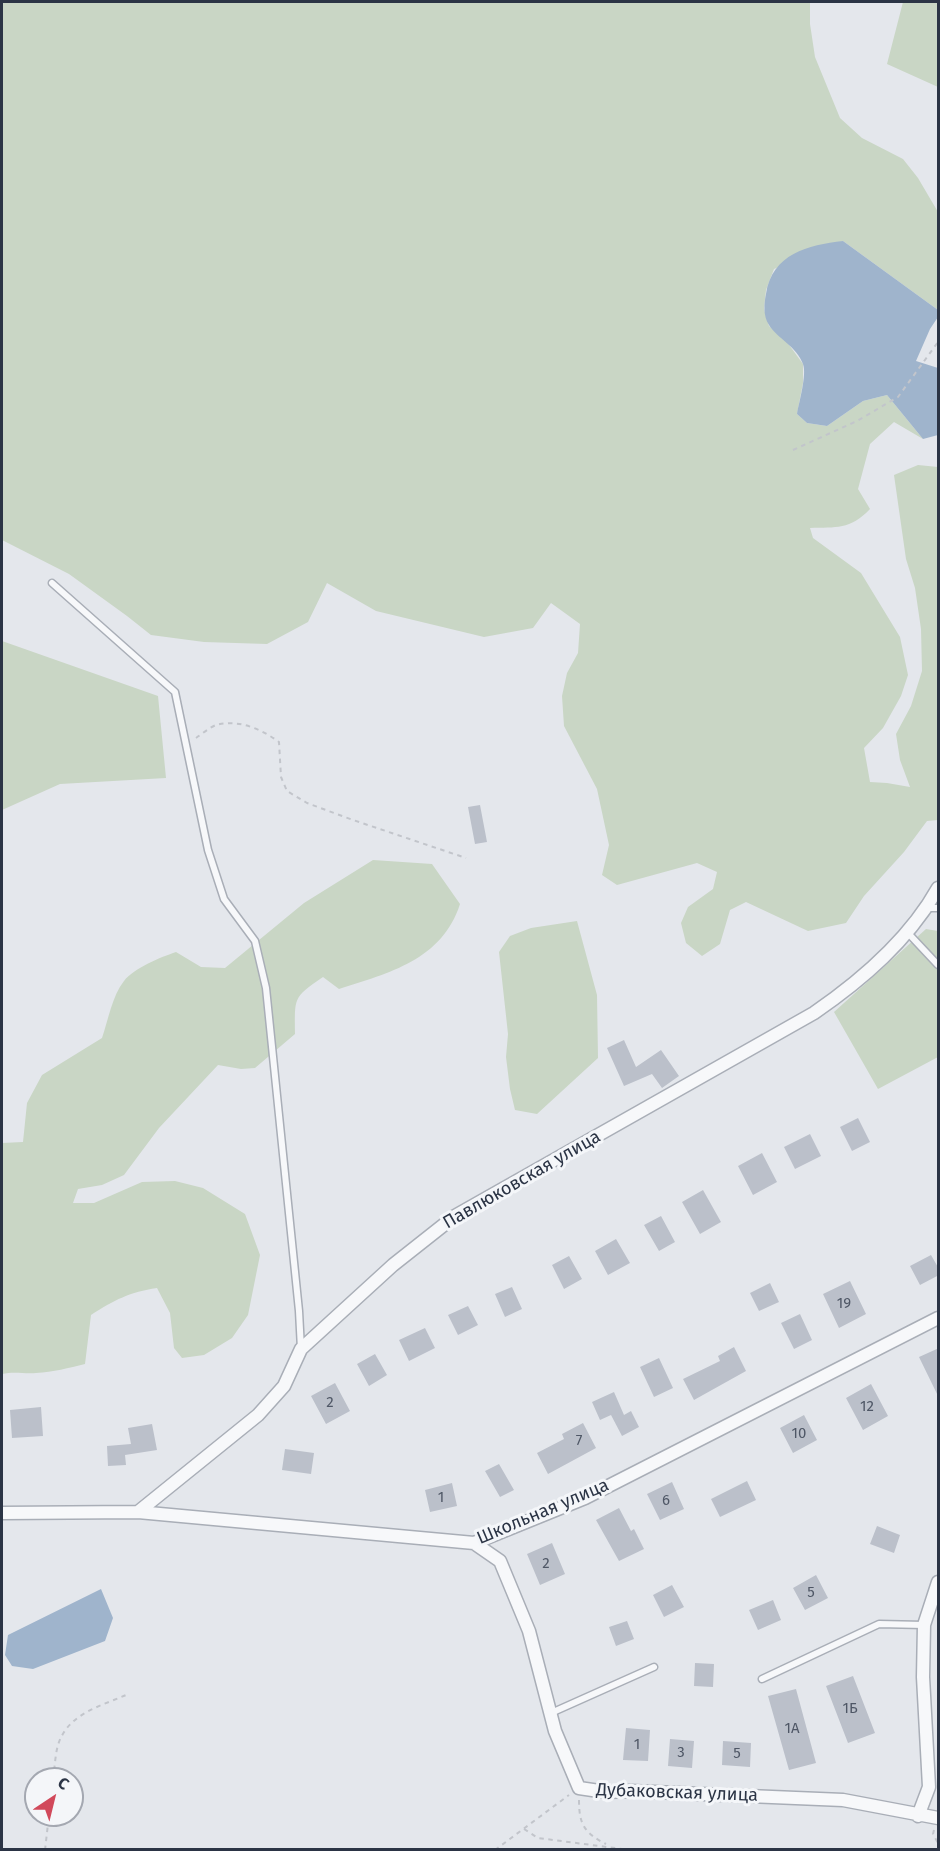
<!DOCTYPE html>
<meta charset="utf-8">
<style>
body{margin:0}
#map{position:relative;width:940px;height:1851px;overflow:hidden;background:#e4e7ec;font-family:"Fira Sans",sans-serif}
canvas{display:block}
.frame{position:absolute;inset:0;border:3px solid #2b3445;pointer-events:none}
.north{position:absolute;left:24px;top:1767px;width:60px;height:60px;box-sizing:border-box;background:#f4f6f9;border:2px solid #a4a8b1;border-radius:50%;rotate:35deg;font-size:16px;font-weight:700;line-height:24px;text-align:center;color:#2b3445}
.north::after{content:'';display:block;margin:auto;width:21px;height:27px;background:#d1495b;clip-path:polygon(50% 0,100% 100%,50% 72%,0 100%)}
</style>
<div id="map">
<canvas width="940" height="1851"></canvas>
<div class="frame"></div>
<div class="north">С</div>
</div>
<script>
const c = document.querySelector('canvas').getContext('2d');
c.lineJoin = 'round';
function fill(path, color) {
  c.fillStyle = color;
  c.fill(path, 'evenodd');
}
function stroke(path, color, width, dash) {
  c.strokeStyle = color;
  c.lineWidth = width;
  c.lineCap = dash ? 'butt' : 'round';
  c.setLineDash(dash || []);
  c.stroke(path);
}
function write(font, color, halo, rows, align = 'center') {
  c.font = font + ' "Fira Sans",sans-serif';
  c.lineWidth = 6;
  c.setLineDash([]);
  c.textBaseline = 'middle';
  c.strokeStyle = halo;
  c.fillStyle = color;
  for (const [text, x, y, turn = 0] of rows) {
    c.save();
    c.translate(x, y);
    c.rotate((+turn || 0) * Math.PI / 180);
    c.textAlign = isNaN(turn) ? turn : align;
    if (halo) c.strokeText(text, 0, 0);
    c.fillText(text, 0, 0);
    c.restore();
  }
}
fill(new Path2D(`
 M2 2H810V24L815 57 840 118 862 138 903 159 918 178 938 212V310L843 241 774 269 766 290 764 309 769 326 787 342 803 364V383L797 414 807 423 827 426 863 401 887 395 923 439 894 422 870 444 858 489 870 509C850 530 836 527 810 528L813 538 861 573 900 637 908 675 901 696 883 728 864 748 870 782 887 783 910 787 900 760 896 734 911 706 922 671 921 629 915 588 906 559 894 475 918 465 938 467V820L927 821 904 852 864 896 846 923 808 931 746 902 730 910 720 944 702 956 686 943 681 923 688 907 713 889 717 872 697 863 617 885 602 875 609 845 597 789 564 726 562 696 567 673 578 653 580 624 551 603 533 628 484 637 376 611 327 583 308 622 267 644 204 642 151 635 127 616 69 574 2 540Z
 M903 2H938V87L887 64Z
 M2 641 158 696 166 778 60 784 2 810Z
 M373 860 432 864 460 904C442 960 389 973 339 989L323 977C292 998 295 998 295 1034L255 1068 241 1069 218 1065 159 1128 124 1175 102 1185 78 1189 73 1203H94L142 1182 175 1181 203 1188 245 1214 260 1255 248 1315 232 1338 204 1355 182 1358 174 1348 170 1313 157 1288C130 1292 114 1300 91 1315L85 1364C69 1368 53 1372 36 1373 24 1374 14 1371 2 1374V1143L23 1142 27 1103 42 1075 102 1038C108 1021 112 996 124 981 134 968 161 957 176 952L201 967 225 968 304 903Z
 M577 921 597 995 598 1058 537 1114 515 1110 510 1089 506 1057 508 1034 499 952 510 936 531 928Z
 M926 929 938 931V1057L878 1089 834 1012Z`), '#c9d6c5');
fill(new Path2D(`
 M843 241 938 310V317L930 329 916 361 938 368V435L923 439 887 395 863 401 827 426 807 423 797 414C799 402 807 375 803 364 797 347 777 338 769 325 763 316 764 304 766 294 772 254 808 245 843 241Z
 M101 1589 113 1618 105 1641 33 1669 12 1666 5 1655 8 1635Z`), '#9fb4cc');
fill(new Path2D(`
 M480 805 487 842 475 844 468 807Z
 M624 1040 636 1067 661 1050 679 1076 662 1088 652 1074 624 1086 607 1048Z
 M858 1118 870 1142 852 1151 840 1127Z
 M810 1134 821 1156 795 1169 784 1147Z
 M762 1153 777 1182 753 1195 738 1166Z
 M703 1190 721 1222 700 1234 682 1202Z
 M661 1216 675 1242 659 1251 644 1225Z
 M616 1239 630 1263 608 1275 595 1251Z
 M931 1255 939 1269V1275L920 1285 910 1266Z
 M569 1256 582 1279 564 1289 552 1265Z
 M850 1281 866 1314 839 1328 823 1294Z
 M770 1283 779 1302 759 1311 750 1293Z
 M512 1287 522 1309 505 1317 495 1294Z
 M468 1306 478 1325 458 1335 448 1315Z
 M800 1314 812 1340 794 1349 781 1323Z
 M425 1328 435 1348 409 1361 399 1340Z
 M734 1347 746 1371 694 1400 683 1379 720 1361 718 1356Z
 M939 1348V1398L919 1357Z
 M375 1354 387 1375 369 1386 357 1364Z
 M659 1358 673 1388 654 1397 640 1367Z
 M335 1383 350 1411 326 1424 311 1396Z
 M871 1384 888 1416 863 1430 846 1398Z
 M614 1392 624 1415 631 1411 639 1427 622 1436 611 1415 600 1420 592 1402Z
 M41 1407 43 1436 12 1438 10 1410Z
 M804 1415 817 1440 793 1453 780 1428Z
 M583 1423 596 1448 548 1474 537 1453 564 1439 562 1434Z
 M152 1424 157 1450 125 1455 126 1465 108 1466 107 1446 131 1444 128 1428Z
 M285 1449 314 1453 311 1474 282 1470Z
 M499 1464 514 1490 500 1497 485 1471Z
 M747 1481 756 1500 720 1517 711 1499Z
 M672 1482 684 1509 660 1520 647 1494Z
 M452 1483 457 1506 430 1512 425 1490Z
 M619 1508 631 1531 634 1529 644 1549 619 1561 596 1520Z
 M877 1526 900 1535 894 1553 870 1544Z
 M552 1543 565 1574 540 1585 527 1554Z
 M816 1575 828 1598 805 1610 793 1588Z
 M672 1585 684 1607 664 1617 653 1595Z
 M773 1600 781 1620 758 1630 749 1610Z
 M627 1621 634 1639 616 1646 609 1627Z
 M695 1663 714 1664 713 1687 694 1686Z
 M853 1676 875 1733 848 1743 826 1686Z
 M796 1689 816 1763 789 1770 768 1696Z
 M626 1728 650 1730 648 1761 623 1760Z
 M670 1739 694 1741 692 1768 668 1766Z
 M723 1741 751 1743 750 1767 722 1765Z`), '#bbc0ca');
const service = new Path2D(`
 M52 583 175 692 208 850 224 899 255 941 266 988 299 1311 301 1349
 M927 908H938
 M908 933 938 965
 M762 1679 879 1624 924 1625
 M551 1713 654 1667`);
const minor = new Path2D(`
 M138 1512 258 1415 284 1386 301 1349 393 1265 455 1216 814 1013C862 980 909 940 938 888
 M2 1513 138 1512 474 1543 585 1498 938 1318
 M474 1543 500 1561 529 1631 555 1731 579 1788 606 1792 630 1791 843 1800 938 1818
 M918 1816 929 1787 923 1677 924 1625 938 1582`);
stroke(service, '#a9aeb7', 9);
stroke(minor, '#a9aeb7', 15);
stroke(new Path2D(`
 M793 450 857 421 898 397 938 342
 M196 738C202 734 210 727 216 725 239 719 261 729 279 742L281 777 287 791 307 803 353 820 466 858
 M53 1779C55 1767 55 1753 59 1742 70 1713 101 1706 126 1695
 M579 1800C579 1824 584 1833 606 1844
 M524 1829 538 1838 630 1850
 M934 1830 933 1834 938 1843
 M45 1850 49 1815
 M495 1850 569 1795`), '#c2c5cb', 2, [4.5, 4.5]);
stroke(service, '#f7f8fa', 6);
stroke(minor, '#f7f8fa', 12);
write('15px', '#4f5766', null, [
 ["19",844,1304],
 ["2",330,1403],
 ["12",867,1407],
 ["10",799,1434],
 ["7",579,1441],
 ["1",441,1498],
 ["6",666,1501],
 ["2",546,1564],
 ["5",811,1593],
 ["1Б",850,1709],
 ["1А",792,1729],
 ["1",637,1745],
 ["3",681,1753],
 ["5",737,1754]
]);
write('18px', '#2b3445', '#f4f6f9', [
 ["Павлюковская улица",522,1180,-30],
 ["Школьная улица",543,1512,-23],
 ["Дубаковская улица",677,1793,2]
]);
</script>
